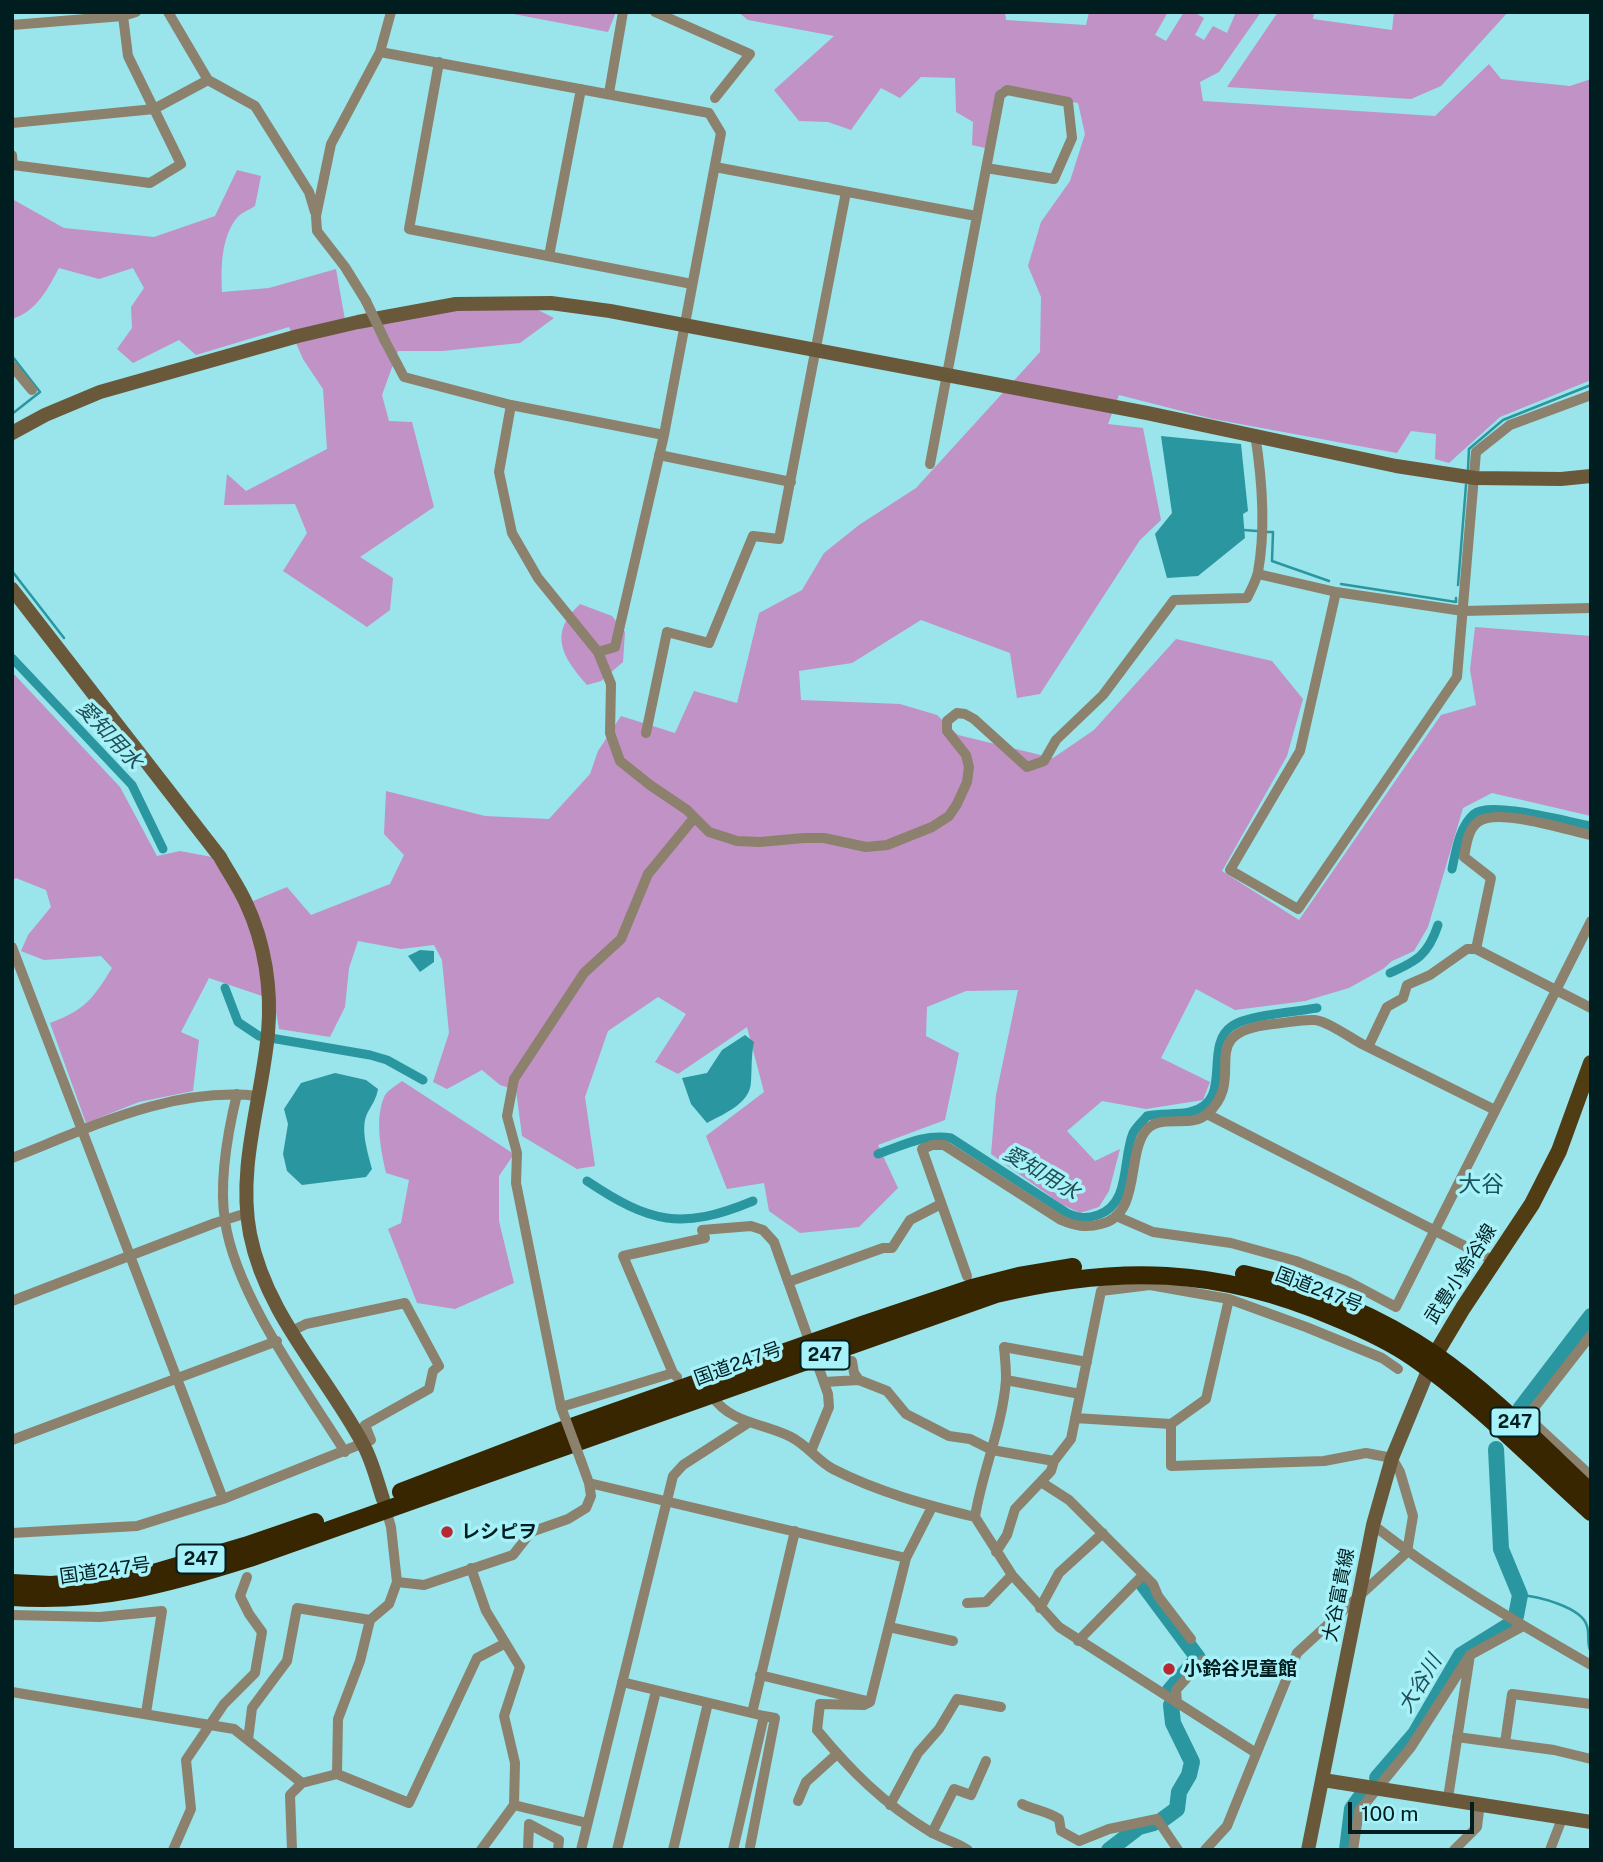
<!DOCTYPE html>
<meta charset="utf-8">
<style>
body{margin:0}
#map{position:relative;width:1603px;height:1862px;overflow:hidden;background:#9ae4eb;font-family:"Public Sans",sans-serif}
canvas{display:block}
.frame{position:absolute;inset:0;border:14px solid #001e20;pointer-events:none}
.scale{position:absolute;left:1348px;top:1802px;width:126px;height:32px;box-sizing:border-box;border:4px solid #001e20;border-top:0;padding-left:9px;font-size:21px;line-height:24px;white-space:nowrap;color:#001e20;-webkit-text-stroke:5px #a7f1f8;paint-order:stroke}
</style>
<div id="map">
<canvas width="1603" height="1862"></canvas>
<div class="frame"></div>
<div class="scale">100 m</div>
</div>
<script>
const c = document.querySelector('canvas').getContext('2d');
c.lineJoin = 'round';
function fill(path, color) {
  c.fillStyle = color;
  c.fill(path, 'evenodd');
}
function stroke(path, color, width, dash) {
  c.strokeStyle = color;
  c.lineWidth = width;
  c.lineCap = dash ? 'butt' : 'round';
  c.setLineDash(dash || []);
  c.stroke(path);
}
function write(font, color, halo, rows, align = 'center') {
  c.font = font + ' "Public Sans","Noto Sans JP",sans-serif';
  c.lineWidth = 7;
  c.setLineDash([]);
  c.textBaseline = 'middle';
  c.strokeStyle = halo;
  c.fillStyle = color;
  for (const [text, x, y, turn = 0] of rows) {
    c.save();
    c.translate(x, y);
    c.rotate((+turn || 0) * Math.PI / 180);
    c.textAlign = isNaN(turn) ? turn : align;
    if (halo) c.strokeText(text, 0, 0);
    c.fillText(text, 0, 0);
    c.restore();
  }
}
fill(new Path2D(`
 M503 12H616L608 32Z
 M738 12H1005L1006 20 1086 25 1089 12H1168L1155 35 1166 41 1184 12H1194L1204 18 1195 35 1204 40 1213 26 1227 33 1236 12H1261L1219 72 1200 82 1203 101 1435 116 1489 64 1501 79 1570 86 1591 79V380L1500 417 1449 463 1435 459 1436 434 1411 431 1397 453 1213 419 1119 395 1108 424 1143 428 1161 520 1140 540 1040 694 1017 698 1010 653 921 620 852 663 799 671 801 700 900 704 937 715 958 735 1053 758 1094 730 1176 639 1272 661 1303 699 1287 756 1222 871 1299 920 1441 715 1476 705 1470 670 1475 627 1591 636V816L1492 793 1463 808 1428 927 1414 951 1392 961 1383 969 1349 988 1305 1001 1235 1010 1196 989 1161 1058 1210 1082 1203 1100 1146 1109 1102 1101 1067 1131 1095 1161 1120 1149 1109 1191 1099 1207 1080 1213 1061 1204 991 1154 996 1095 1018 990 966 991 927 1007 926 1036 959 1053 945 1120 878 1145 898 1188 859 1227 800 1233 769 1211 764 1183 727 1189 706 1136 764 1092 747 1027 678 1074 655 1062 686 1014 658 997 608 1031 585 1097 595 1166 577 1169 522 1136 516 1090 500 1085 482 1070 447 1089 433 1082 449 1033 442 960 434 945 401 949 358 941 349 968 345 1007 330 1037 279 1029 274 1000 209 978 181 1032 199 1040 193 1091 139 1102 86 1123 50 1023C85 1010 93 999 112 968L101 956 44 960 21 951 28 935 51 907 46 890 16 878 12 880V672L120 787 157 856 180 851 212 857 241 906 287 887 311 915 390 884 404 855 384 834 386 791 485 816 549 819 590 774 598 751 621 716 675 733 694 691 737 703 759 613 802 590 824 553 859 525 916 488 1040 352 1041 297 1028 266 1041 222 1070 181 1085 134 1078 103 1000 88 985 148 972 145 973 122 956 112 955 78 921 77 900 98 881 88 851 130 828 122 799 121 774 90 834 36 748 20Z
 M1278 12H1314L1313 19 1392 30 1394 12H1508L1441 86 1411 99 1227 87Z
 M237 170 261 176 255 206C249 210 240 213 236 219 221 239 221 267 222 292L269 288 336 269 347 331 444 310 534 308 554 318 520 343 443 351H398L382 395 389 421 412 422 434 507 360 557 393 578 390 610 367 627 283 571 307 533 295 504 224 505 227 474 246 491 327 449 323 389 303 359 289 327 196 355 179 340 133 363 117 349 132 328 131 307 144 288 133 268 99 279 59 268C47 290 37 311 12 319V199L64 228 154 237 215 216Z
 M580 604 612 616 625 632 623 662 601 681 587 685C562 657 548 633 580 604Z
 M402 1081 514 1154 499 1176V1221L514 1283 455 1309 417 1303 388 1229 401 1223 409 1180 386 1173C381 1150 374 1118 385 1095 388 1090 397 1085 402 1081Z`), '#c092c5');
fill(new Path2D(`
 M1161 436 1241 444 1248 511 1243 514 1245 538 1198 576 1167 578 1155 534 1172 513Z
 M420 950 434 951V962L420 972 408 956Z
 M745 1035 754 1042C751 1056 752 1068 751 1082 750 1104 723 1114 707 1123L691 1104 682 1078 707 1073 722 1050Z
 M335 1073 366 1080 378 1089C376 1100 372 1104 367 1114 360 1129 368 1153 372 1169L366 1177 302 1185 287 1171 283 1154 288 1124 284 1109 301 1083Z`), '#2a969f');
stroke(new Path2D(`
 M12 356 40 392 12 414
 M1468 469 1469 449 1503 420 1591 385
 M1244 530 1257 531
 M1265 532H1273L1272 561 1329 581
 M12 571 64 638
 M1341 584 1456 602V598
 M1458 585 1466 485
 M1520 1595C1537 1596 1582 1607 1587 1626 1590 1635 1586 1643 1591 1652`), '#2a969f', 2.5);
stroke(new Path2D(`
 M12 658 132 785 163 849
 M1452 869C1456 851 1459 827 1474 814 1489 800 1568 822 1591 826
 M1390 973C1417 961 1428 955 1438 925
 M225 988 238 1022 259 1036 370 1055 387 1060 423 1080
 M878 1154C901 1146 926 1133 951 1138L1067 1213C1078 1218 1086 1219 1098 1215 1131 1204 1122 1159 1133 1133 1136 1127 1143 1121 1147 1116 1161 1113 1176 1115 1190 1112 1235 1102 1202 1046 1232 1026 1247 1015 1296 1012 1317 1008
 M587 1181C650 1223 681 1231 753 1201`), '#2a969f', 9);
stroke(new Path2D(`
 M1520 1409 1591 1316
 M1496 1449 1501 1549 1520 1595 1516 1616
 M1143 1584 1198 1658 1170 1690 1172 1694
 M1377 1778 1415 1734 1461 1655 1511 1624
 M1162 1820 1177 1809 1179 1792 1189 1775 1192 1762 1173 1723 1171 1705
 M1109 1850 1139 1827 1154 1823
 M1347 1850 1352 1809 1362 1795`), '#2a969f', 16);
stroke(new Path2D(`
 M168 12 208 80 255 106 309 192 315 212
 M655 12 750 54 715 98
 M12 25 123 16 136 12
 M380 52 709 113 721 133 664 435 615 647 598 652
 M439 62 409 229 692 284
 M609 93 623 12
 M12 123 154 109 208 80
 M12 155 13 165 150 183 181 164 128 56 123 16
 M715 167 976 216
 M549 256 581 89
 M366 301 345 267 317 231 316 216 331 144 380 52 391 12
 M385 341 404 377 511 405 664 435
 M12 366 32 390
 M511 405 499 472 512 533 538 578 598 652 611 684 610 733 620 761 650 785 687 810 709 832 737 841 760 842 804 838H824L866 847 887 845 932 827 949 816 957 804 967 782 969 767 966 755 947 731V721L957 713 965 714 974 719 1027 767 1044 761 1056 740 1103 695 1174 600 1247 598C1251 590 1256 581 1258 572 1266 528 1262 478 1255 434
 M659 455 791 482
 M930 464 1000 95 1007 90 1068 102 1072 138 1054 179 986 168
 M1258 574 1336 592 1463 611 1591 608
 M1336 592 1300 751 1230 870 1298 909 1457 677 1476 452 1510 425 1591 395
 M646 733 667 632 709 643 753 536 779 539 846 192
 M12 947 223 1499
 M1476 949 1491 878 1464 857C1466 846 1468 829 1478 822 1497 807 1567 830 1591 835
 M1368 1047 1387 1007 1403 998 1407 985 1430 975 1467 949H1476L1591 1008
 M237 1094C228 1131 219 1183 225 1221 236 1296 305 1388 345 1452
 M1207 1114 1494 1261
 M12 1158C89 1128 173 1086 258 1096
 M1116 1216 1153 1232 1231 1243 1296 1261 1347 1281 1396 1307 1591 921
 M967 1276 922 1149 932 1145H944L1061 1220C1075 1226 1086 1228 1101 1224 1140 1215 1127 1159 1144 1133 1158 1111 1189 1130 1207 1114 1250 1076 1191 1033 1273 1024 1286 1023 1302 1019 1315 1020 1327 1021 1351 1038 1362 1044 1406 1066 1451 1088 1495 1110
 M788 1282 883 1248H892L910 1220 941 1204
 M12 1301 215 1223 247 1213
 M1591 1335 1527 1417 1591 1476
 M852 1361 854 1373 859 1380 887 1391 906 1414 949 1436 970 1439 992 1450 1054 1461
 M1087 1362 1004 1347C1005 1357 1006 1369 1006 1379 1003 1426 982 1471 975 1517L1012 1575 1059 1627 1256 1753
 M673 1373 561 1407 516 1183 517 1153 507 1116 514 1079 584 973 621 939 648 874 694 818
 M677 1377 673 1373 623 1256 705 1238 702 1230 751 1226 763 1230 774 1242 828 1394 829 1407 811 1451
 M1006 1380 1080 1394
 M824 1382 859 1380
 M712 1396C731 1424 764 1423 791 1437 807 1445 818 1461 833 1469 878 1492 926 1505 975 1517
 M1075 1418 1171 1424 1206 1399 1229 1299
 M1171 1424V1466L1324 1461 1366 1453 1392 1458 1400 1472 1413 1516 1407 1552 1297 1653 1227 1826 1205 1850
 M12 1440 277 1341
 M1041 1482 1069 1500 1153 1584 1158 1596 1191 1639
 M589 1483 906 1558
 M1373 1525C1441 1578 1516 1622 1591 1665
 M12 1533 137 1526 223 1499 371 1440 365 1425 429 1389 433 1371 439 1366 405 1303 306 1324 290 1332
 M996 1552 1007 1535 1015 1509 1051 1471 1054 1461 1071 1439 1101 1291 1150 1285 1229 1299 1306 1327 1382 1358 1398 1369
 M471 1568 486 1611 520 1667 504 1716 515 1763 514 1805 481 1850
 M397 1582 424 1585 513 1555 531 1532 568 1519 586 1508 591 1496 589 1483 581 1461
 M967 1603 986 1602 1012 1575
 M1040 1608 1059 1573 1103 1533
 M12 1615 100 1617 162 1611 146 1713
 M889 1627 953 1641
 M1078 1641 1143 1575
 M760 1675 867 1701
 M622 1682 764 1716 733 1850
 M12 1692 234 1729 302 1783
 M870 1702 864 1705 820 1704 817 1730C851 1771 883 1803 929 1831 942 1839 955 1841 968 1850
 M870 1702 906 1558 932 1507
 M1177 1703 1176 1690 1203 1660
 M752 1713 795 1531
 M1457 1737 1554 1750 1591 1759
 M248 1740 252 1708 287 1661 297 1608 370 1620
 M1505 1743 1512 1694 1591 1704
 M337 1774 409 1803 477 1658 504 1644
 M1448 1798 1470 1655 1523 1626
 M798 1801 806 1782 837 1754
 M1022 1804C1034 1810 1047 1811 1059 1819L1061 1831 1079 1841 1109 1829 1157 1819 1178 1850
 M514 1805 587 1823
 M890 1805 918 1753 939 1729 957 1699 1001 1707
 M932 1833 954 1789 971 1795 986 1761
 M750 1847 775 1718 764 1716
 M173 1850 191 1809 186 1760 224 1704 255 1673 262 1632 249 1614 240 1596 247 1577
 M292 1850 290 1795 302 1783 337 1774 338 1719 360 1661 370 1620 389 1604 397 1582 391 1527 385 1506
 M528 1850 529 1824 559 1840 558 1850
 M581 1850 673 1476 683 1465 748 1423
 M617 1850 656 1691
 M673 1850 708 1703
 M1353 1850 1359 1811 1411 1747 1470 1655
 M1454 1850 1477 1827 1480 1803
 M1550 1850 1563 1816`), '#8c816c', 10);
stroke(new Path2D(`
 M12 433 45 415 100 392 298 336 358 322 456 304 551 303 610 311 1147 413 1396 466 1475 478 1561 479 1591 476
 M12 589 220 857C228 872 239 887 246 903 265 943 272 990 268 1033 262 1100 237 1166 250 1234 266 1315 325 1373 363 1444 372 1460 377 1481 383 1499
 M1323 1780 1591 1822
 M1308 1850 1373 1525 1392 1458 1432 1361`), '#69593a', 14);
stroke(new Path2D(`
 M1435 1355 1463 1308 1532 1204 1559 1151 1591 1063`), '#503d14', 16);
stroke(new Path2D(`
 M1244 1274C1312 1289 1377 1315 1435 1355 1490 1393 1542 1447 1591 1493
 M401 1492 563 1430 862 1325 972 1288 1019 1276 1073 1267
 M12 1583 51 1585 137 1578 245 1546 315 1522
 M12 1597C99 1603 168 1584 250 1558L996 1294C1118 1265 1217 1267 1334 1317 1361 1328 1390 1341 1414 1358 1478 1402 1533 1460 1591 1512`), '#372600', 18);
stroke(new Path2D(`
 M366 301 385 341
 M561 1407 581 1461`), '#8c816c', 10);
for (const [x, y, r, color] of [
 [447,1532,7,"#b92832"],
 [1169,1669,7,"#b92832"]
]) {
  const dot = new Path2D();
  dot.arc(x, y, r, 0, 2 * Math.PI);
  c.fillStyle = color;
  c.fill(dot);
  stroke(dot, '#a7f1f8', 2.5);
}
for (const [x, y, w] of [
 [825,1355,49],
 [1515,1422,49],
 [201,1559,49]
]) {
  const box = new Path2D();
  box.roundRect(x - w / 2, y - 14.5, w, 29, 5);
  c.fillStyle = '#a7f1f8';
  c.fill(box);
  stroke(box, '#001e20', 2);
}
write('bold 18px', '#001e20', null, [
 ["247",825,1355],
 ["247",1515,1422],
 ["247",201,1559]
]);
write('19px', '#001e20', '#a7f1f8', [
 ["武豊小鈴谷線",1461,1274,-57],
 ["国道247号",1319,1290,21],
 ["国道247号",738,1364,-20],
 ["国道247号",105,1571,-8],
 ["大谷富貴線",1339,1595,-79]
]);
write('bold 19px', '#001e20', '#a7f1f8', [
 ["レシピヲ",461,1532],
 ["小鈴谷児童館",1183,1669]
], 'left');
write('italic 21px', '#214e52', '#a7f1f8', [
 ["愛知用水",109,735,47],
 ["愛知用水",1041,1173,31],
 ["大谷川",1420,1684,-59]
]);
write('23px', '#1b555a', '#a7f1f8', [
 ["大谷",1481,1185]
]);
</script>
